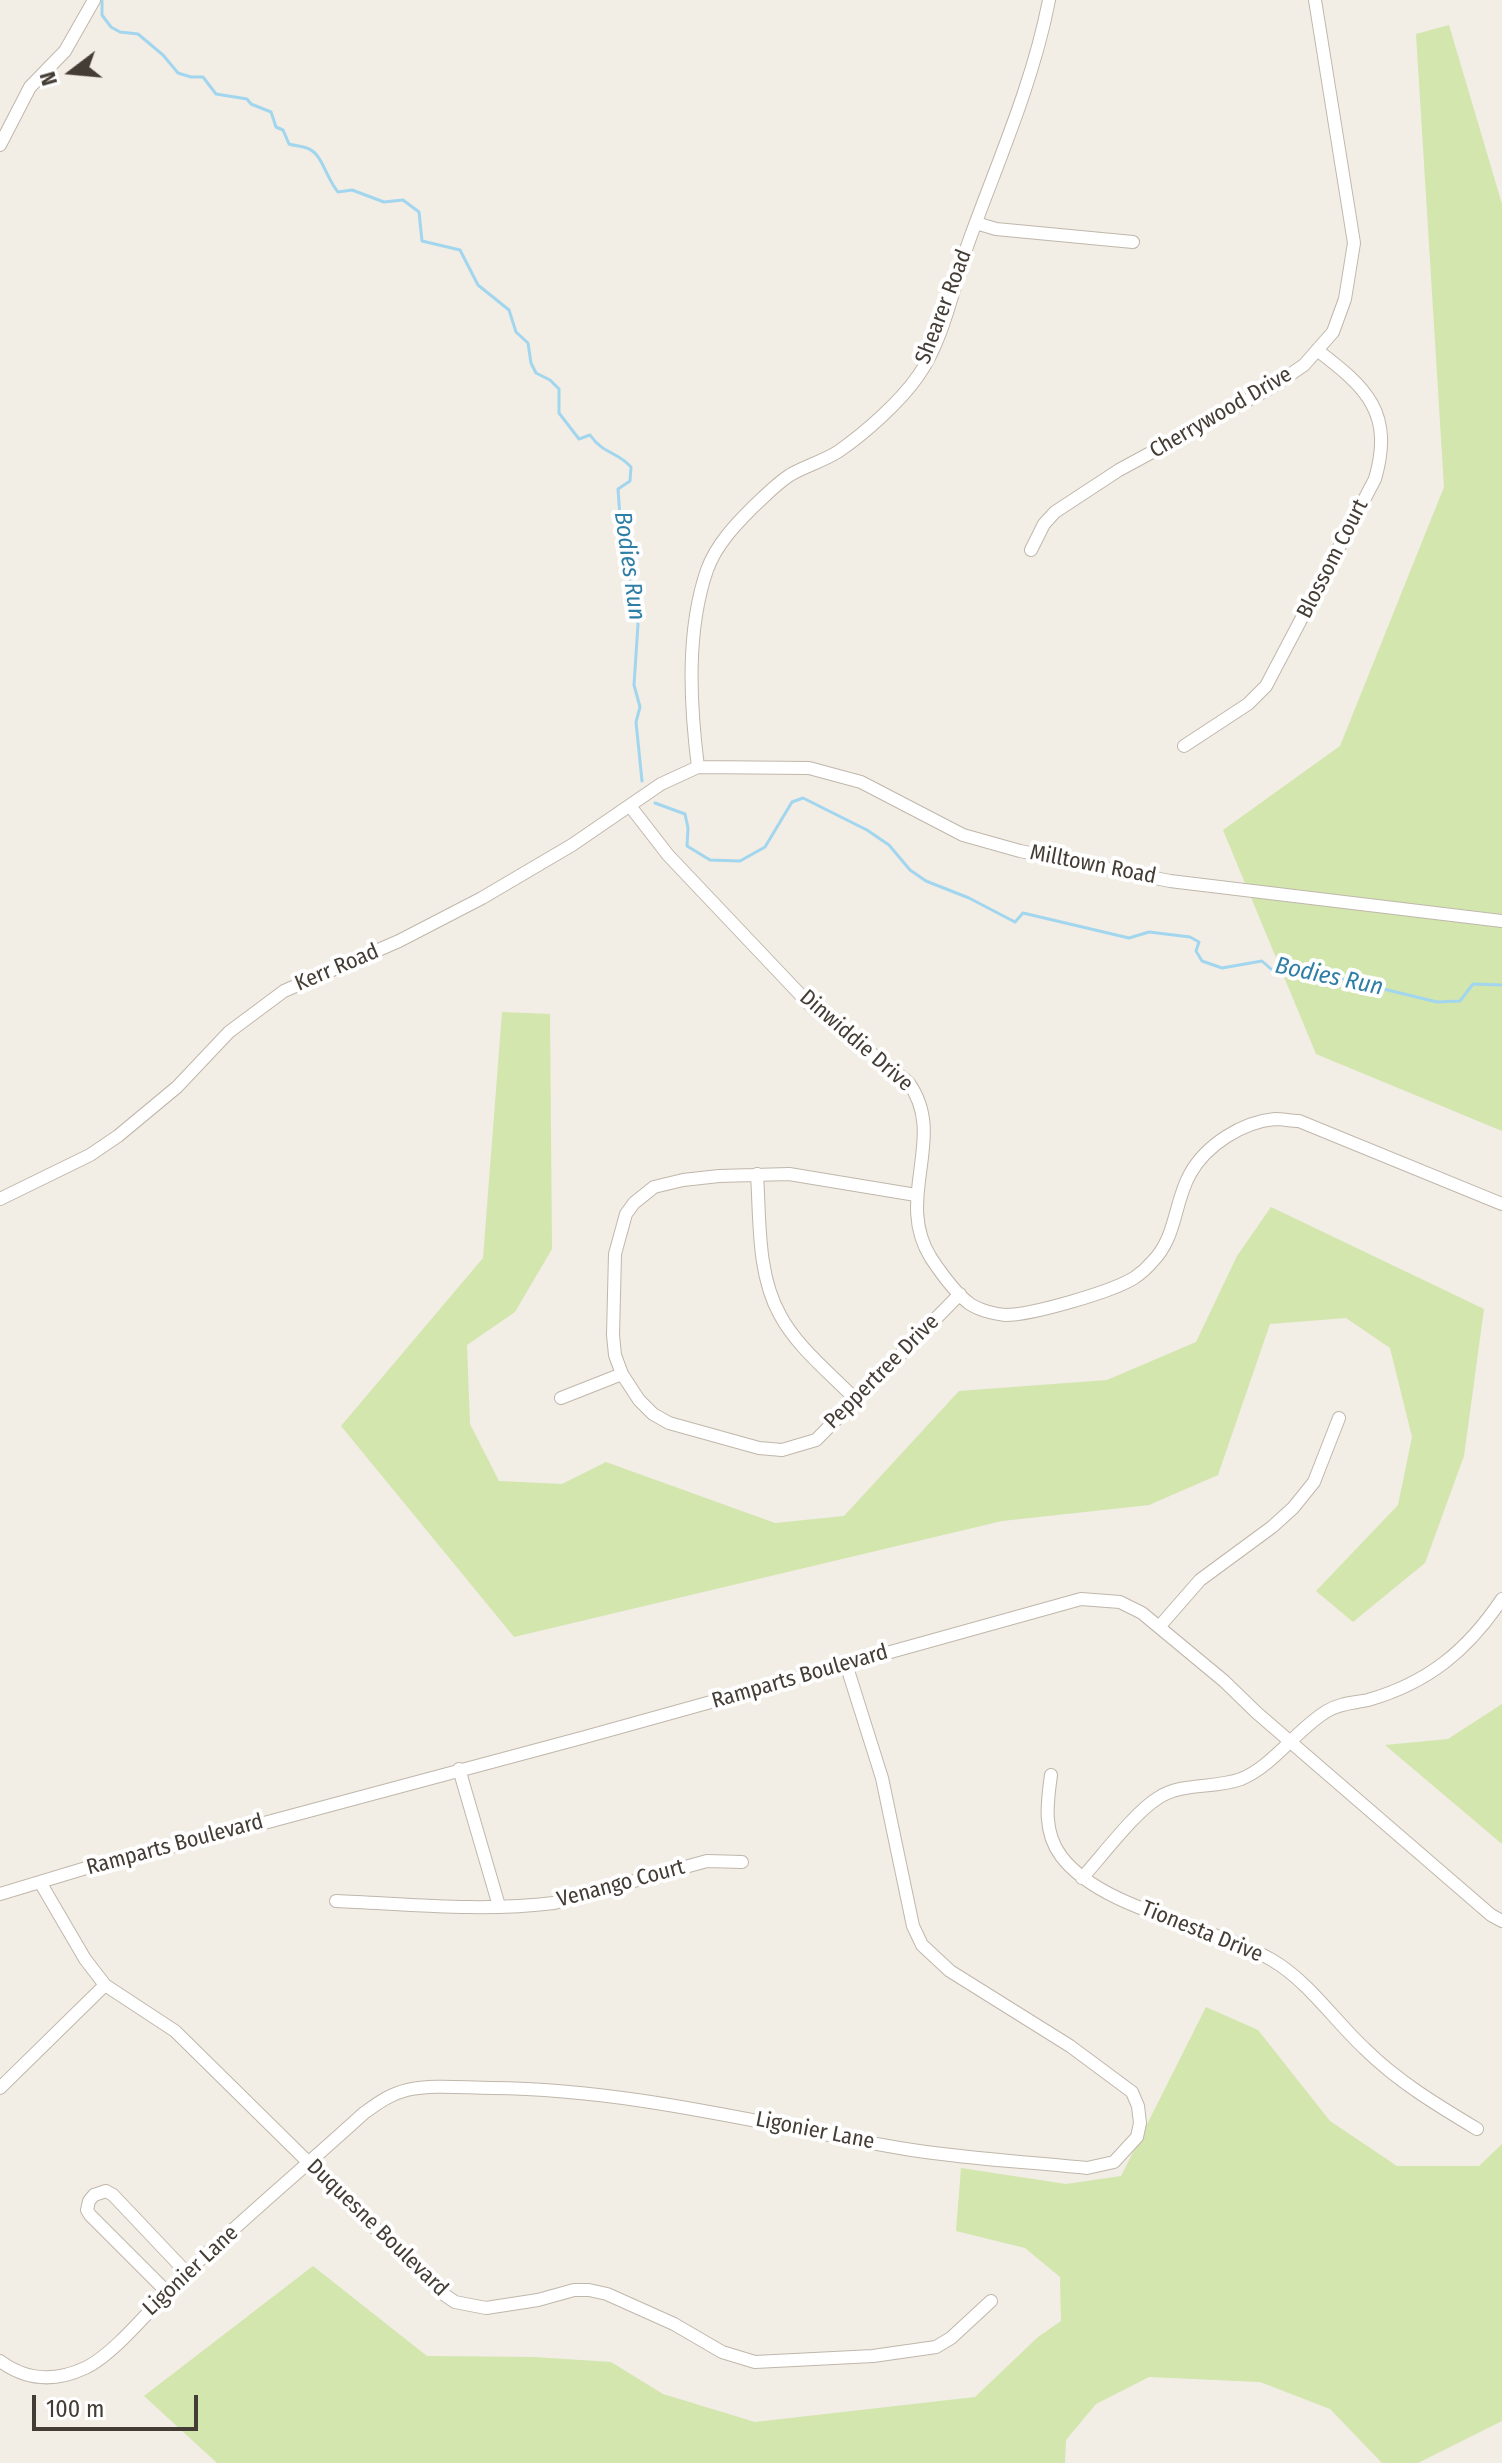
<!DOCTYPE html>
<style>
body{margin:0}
#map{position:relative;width:1502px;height:2463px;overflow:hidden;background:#f2ede5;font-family:"Fira Sans Condensed",sans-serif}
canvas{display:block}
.north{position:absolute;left:32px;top:32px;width:80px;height:80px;-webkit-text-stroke:6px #fff;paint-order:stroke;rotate:254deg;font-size:22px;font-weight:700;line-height:32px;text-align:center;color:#443d35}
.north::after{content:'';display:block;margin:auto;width:28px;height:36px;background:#443d35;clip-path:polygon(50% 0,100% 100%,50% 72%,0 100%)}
.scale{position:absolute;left:32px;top:2395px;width:166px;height:36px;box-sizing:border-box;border:4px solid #443d35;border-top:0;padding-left:10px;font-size:24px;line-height:28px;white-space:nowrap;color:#443d35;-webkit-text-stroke:6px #fff;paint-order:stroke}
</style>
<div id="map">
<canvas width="1502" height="2463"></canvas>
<div class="north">N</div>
<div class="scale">100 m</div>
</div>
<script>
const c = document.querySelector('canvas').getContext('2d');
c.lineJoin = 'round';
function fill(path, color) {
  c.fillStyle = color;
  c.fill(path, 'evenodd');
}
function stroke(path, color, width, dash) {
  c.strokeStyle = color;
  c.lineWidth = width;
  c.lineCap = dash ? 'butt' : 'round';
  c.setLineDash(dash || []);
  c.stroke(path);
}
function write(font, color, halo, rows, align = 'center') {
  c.font = font + ' "Fira Sans Condensed",sans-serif';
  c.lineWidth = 8;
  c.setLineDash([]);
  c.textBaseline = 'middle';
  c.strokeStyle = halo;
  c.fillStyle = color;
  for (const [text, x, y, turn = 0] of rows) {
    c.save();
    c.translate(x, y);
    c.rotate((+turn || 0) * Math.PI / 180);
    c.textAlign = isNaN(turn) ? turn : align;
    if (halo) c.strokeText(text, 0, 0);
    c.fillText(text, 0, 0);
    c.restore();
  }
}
fill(new Path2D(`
 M1449 25 1502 204V1131L1316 1054 1223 830 1340 746 1444 487 1416 34Z
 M502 1012 550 1014 552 1249 515 1312 467 1345 470 1424 499 1481 562 1484 606 1462 775 1523 844 1516 959 1391 1107 1380 1196 1342 1237 1256 1271 1207 1484 1309 1464 1456 1425 1563 1353 1622 1316 1591 1398 1505 1412 1437 1390 1348 1346 1318 1270 1324 1218 1475 1149 1505 1002 1521 514 1637 341 1426 483 1258Z
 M1502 1704V1844L1385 1745 1448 1739Z
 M1206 2007 1258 2030 1330 2121 1397 2166H1479L1502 2144V2421L1418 2463H1382L1330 2409 1260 2382 1149 2377 1096 2404 1066 2440 1065 2463H217L144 2396 313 2266 427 2356 534 2357 611 2362 663 2394 755 2422 975 2397 1038 2337 1061 2321 1060 2277 1025 2248 956 2231 961 2168 1066 2184 1121 2176Z`), '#d2e6ae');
stroke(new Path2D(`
 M102 0V15L111 27 120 32 138 34 163 55 178 73 191 77H203L216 94 247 99 251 104 271 112 276 127 283 130 289 144C295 146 303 146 309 149 322 154 327 180 338 192L352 190 384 202 403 200 419 212 422 241 460 250 478 285 509 310 516 332 528 343 531 363 536 373 550 380 559 389V413L579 439 590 435C604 455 617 451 631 467L630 481 618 489 620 517 628 531 630 590 638 624 634 685 640 707 636 722 642 781
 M655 803 685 814 688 828 687 846 710 860 740 861 765 847 792 802 803 798 867 830 889 845 910 870 926 881 969 898 1015 922 1023 913 1129 938 1149 932 1190 937 1199 942 1196 951 1202 961 1222 968 1262 961 1271 969 1326 975 1437 1002 1460 1001 1473 984 1502 985`), '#a2d6ee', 3);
const minor = new Path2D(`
 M0 145 30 87 65 51 94 0
 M976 223 996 229 1133 242
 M1031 550 1044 524 1055 512 1119 470 1272 387 1304 365 1333 332 1345 299 1354 243 1315 0
 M1184 746 1248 704 1266 686 1375 479C1394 413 1367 388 1317 350
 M698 767C690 704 686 631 707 570 716 545 735 525 753 507 765 496 776 484 790 475 805 466 824 461 839 451 865 433 900 402 918 376 944 340 954 283 969 241 998 161 1033 83 1049 0
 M630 806 668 855 812 1007 908 1082C949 1137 893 1198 931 1258 941 1273 956 1294 970 1304 979 1310 994 1314 1005 1315 1032 1315 1111 1292 1134 1278 1140 1274 1147 1268 1152 1262 1177 1237 1174 1202 1190 1174 1206 1145 1242 1122 1275 1119 1283 1119 1291 1121 1299 1121L1502 1204
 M757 1174C760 1220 757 1274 780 1315 797 1347 830 1373 855 1399
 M916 1195 789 1174 719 1176 683 1180 654 1187 634 1203 626 1214 615 1254 613 1335 615 1355 622 1374 639 1400 653 1414 669 1423 759 1448 782 1450 816 1440 960 1294
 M0 1199 90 1155 118 1136 177 1087 229 1032 284 991 399 941 482 898 572 845 661 784 698 767 809 768 861 782 963 835 1020 851 1170 881 1502 921
 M561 1398 622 1374
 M1159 1627 1200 1580 1272 1527 1293 1508 1314 1482 1339 1418
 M459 1769 499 1906
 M1051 1775C1047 1803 1043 1832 1061 1856 1101 1910 1213 1926 1272 1960 1308 1981 1334 2020 1364 2048 1397 2081 1437 2105 1477 2129
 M1082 1878C1102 1856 1135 1812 1158 1798 1182 1782 1214 1789 1241 1779 1273 1766 1297 1729 1327 1711 1340 1703 1354 1703 1368 1700 1428 1683 1468 1650 1502 1599
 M40 1882 85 1959 105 1985 175 2031 439 2291 455 2302 486 2308 538 2300 574 2290H589L607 2294 674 2324 722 2352 755 2362 873 2356 936 2347 951 2338 991 2301
 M0 1894 106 1862 197 1841 585 1737 1081 1599 1120 1602 1142 1613 1224 1681 1257 1713 1491 1915 1502 1921
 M336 1901C408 1904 481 1912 554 1903L707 1861 742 1862
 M0 2088 105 1985
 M167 2292 90 2215 87 2210 89 2201 94 2195 106 2191 113 2195 186 2272
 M0 2361C27 2381 55 2382 85 2368 116 2354 160 2297 187 2272 245 2217 306 2166 364 2113 378 2103 390 2094 407 2090 434 2084 464 2088 492 2088 634 2089 772 2127 912 2150 970 2159 1029 2162 1087 2168L1114 2162 1137 2137 1140 2123 1138 2106 1132 2092 1070 2046 950 1971 922 1945 913 1926 882 1778 846 1664`);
stroke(minor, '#c0b7ab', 14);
stroke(minor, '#fff', 12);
write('22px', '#443d35', '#fff', [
 ["Shearer Road",944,307,-69],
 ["Cherrywood Drive",1221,413,-30],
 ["Blossom Court",1333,559,-63],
 ["Milltown Road",1093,865,11],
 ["Kerr Road",337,968,-23],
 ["Dinwiddie Drive",856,1041,41],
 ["Peppertree Drive",882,1372,-45],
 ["Ramparts Boulevard",800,1677,-16],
 ["Ramparts Boulevard",175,1845,-15],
 ["Venango Court",621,1884,-15],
 ["Tionesta Drive",1202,1932,22],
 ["Ligonier Lane",815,2131,11],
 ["Duquesne Boulevard",377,2228,44],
 ["Ligonier Lane",191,2271,-43]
]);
write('italic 24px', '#2f7ea5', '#fff', [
 ["Bodies Run",629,566,82],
 ["Bodies Run",1329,977,12]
]);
</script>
